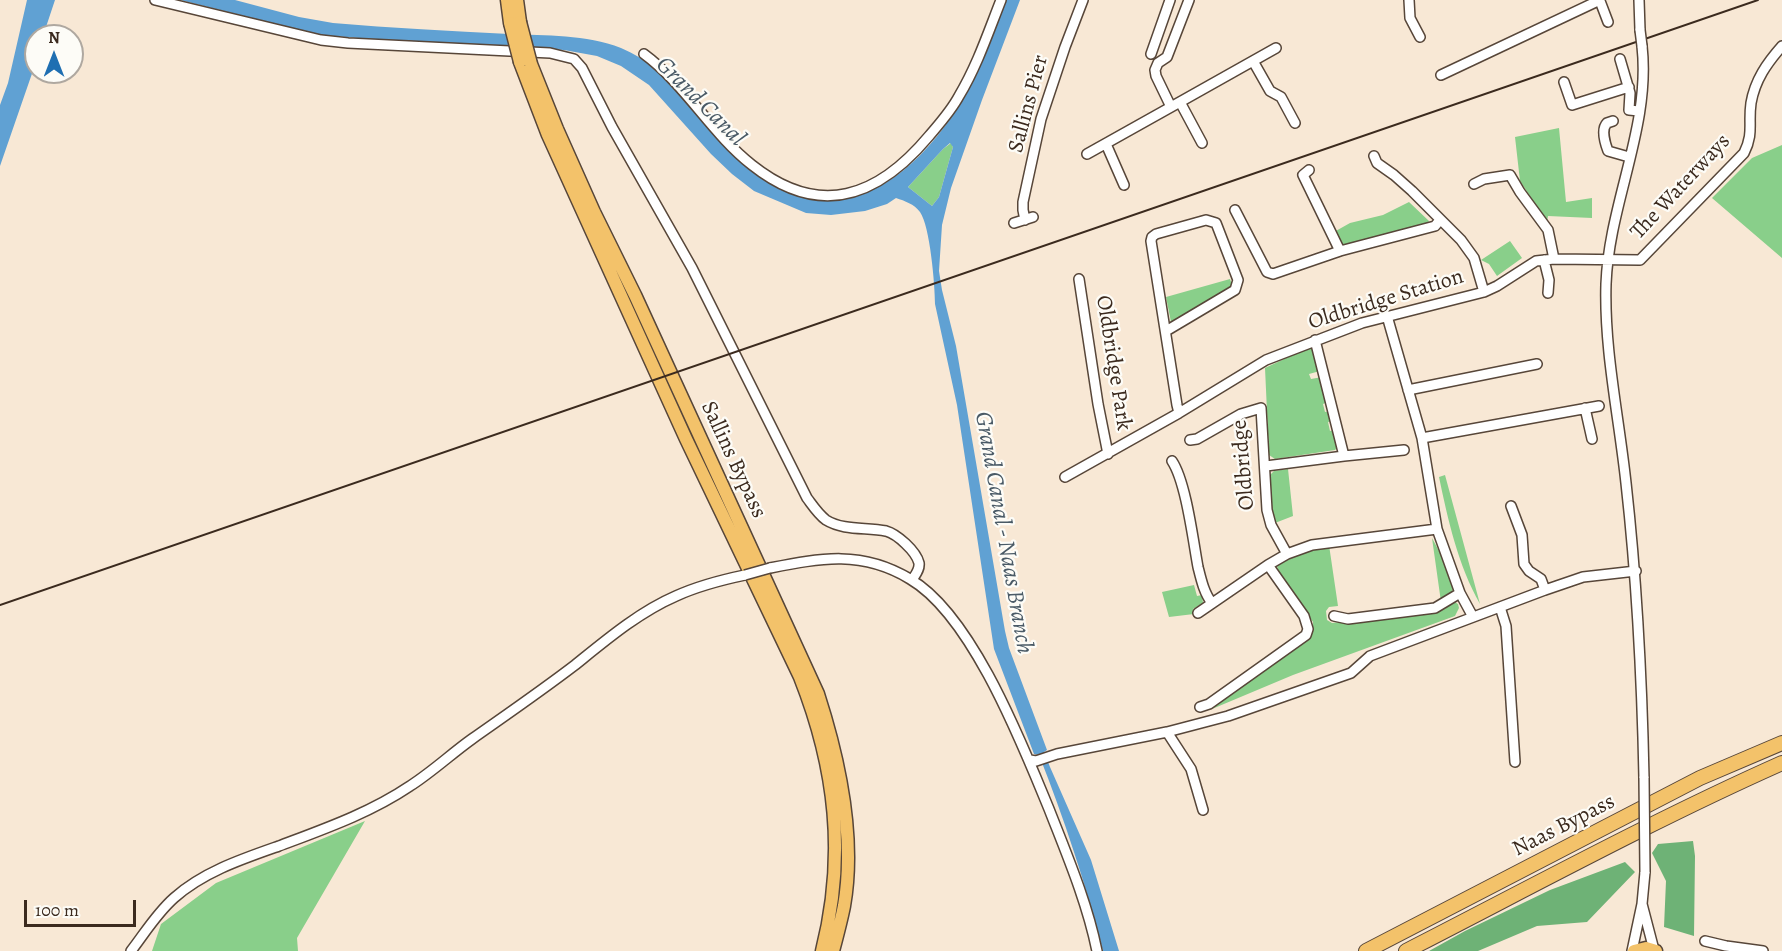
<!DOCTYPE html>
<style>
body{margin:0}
#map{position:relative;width:1782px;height:951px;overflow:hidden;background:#f8e8d5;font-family:Alegreya,serif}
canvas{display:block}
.north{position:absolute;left:24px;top:24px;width:60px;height:60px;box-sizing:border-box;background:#fdfcf7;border:2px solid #afa8a0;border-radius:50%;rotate:0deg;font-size:16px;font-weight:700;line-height:24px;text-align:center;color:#3b2a1e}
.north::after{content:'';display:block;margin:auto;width:21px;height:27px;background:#1f6fb2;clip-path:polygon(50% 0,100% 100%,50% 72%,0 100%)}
.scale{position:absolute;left:24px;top:900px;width:112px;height:27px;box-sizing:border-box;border:3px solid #3b2a1e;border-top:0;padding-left:8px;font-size:18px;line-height:21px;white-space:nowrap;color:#3b2a1e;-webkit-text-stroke:4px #fdfcf7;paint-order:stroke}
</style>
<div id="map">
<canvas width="1782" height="951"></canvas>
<div class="north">N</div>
<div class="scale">100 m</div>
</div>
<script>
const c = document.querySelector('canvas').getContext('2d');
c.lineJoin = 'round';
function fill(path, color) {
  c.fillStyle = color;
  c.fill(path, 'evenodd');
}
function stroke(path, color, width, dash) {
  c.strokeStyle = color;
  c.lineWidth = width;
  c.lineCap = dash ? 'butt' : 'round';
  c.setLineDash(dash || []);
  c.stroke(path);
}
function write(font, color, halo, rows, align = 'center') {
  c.font = font + ' Alegreya,serif';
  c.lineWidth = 4.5;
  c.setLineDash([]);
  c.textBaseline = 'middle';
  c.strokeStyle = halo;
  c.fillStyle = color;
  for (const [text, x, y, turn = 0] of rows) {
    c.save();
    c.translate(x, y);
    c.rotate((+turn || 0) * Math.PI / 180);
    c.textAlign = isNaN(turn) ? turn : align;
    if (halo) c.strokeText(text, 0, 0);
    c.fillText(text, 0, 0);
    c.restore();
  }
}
fill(new Path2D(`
 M1559 128 1566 202 1592 198V218L1548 216 1547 222 1520 181 1515 137Z
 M951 143 953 147 939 197 932 206 908 187 943 149Z
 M1782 145V258L1712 198 1752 158Z
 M1409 202 1429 221 1428 223 1346 246 1340 244 1334 232 1350 223 1383 215Z
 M1510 241 1522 258 1497 276 1489 264 1481 260Z
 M1230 279 1233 287 1171 322 1166 297Z
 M1310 347 1315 349 1320 371 1309 374 1311 379 1322 377 1328 402 1323 404 1325 412 1330 411 1333 421 1328 422 1330 431 1335 430 1339 446 1335 450 1275 459 1269 455 1265 368Z
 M1288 469 1293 516 1275 523 1272 514 1270 475 1274 471Z
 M1445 475 1480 604C1458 565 1448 520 1439 477Z
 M1432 538C1441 555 1451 571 1453 590L1441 602Z
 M1329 545 1338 606 1329 607 1326 611 1327 620 1332 623 1445 609 1453 601 1458 604 1459 608 1455 616 1293 675 1212 709 1309 636 1313 630V622L1279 574 1277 566C1291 555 1311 547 1329 545Z
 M1194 585 1197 596 1202 595 1203 603 1193 609 1194 614 1169 617 1162 592Z
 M365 821 297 938 298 951H152L161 924 216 883Z`), '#89cf8a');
fill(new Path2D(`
 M1693 841 1695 856 1694 936 1664 927 1666 881 1652 853 1658 844Z
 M1625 862 1635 872 1587 922 1537 926 1478 951H1429L1465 931 1550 890Z`), '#6eb276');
fill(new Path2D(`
 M27 0H55L43 36H36V62L0 166V105L8 83Z
 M180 0H235L299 17 333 23C392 28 451 31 509 34 546 36 586 34 621 48 674 70 698 123 738 159 830 243 911 186 965 96 982 67 993 32 1005 0H1020L982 100 951 188 942 225 939 271 942 290 956 346 1005 631 1009 648 1047 750 1044 752 1050 767 1091 860 1119 951H1103C1086 885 1064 818 1039 755L1034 754 994 649 957 405 935 304C935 285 930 226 920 212 914 204 905 201 896 198L887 204 865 211 831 215 806 213 754 191 732 174 711 154 649 85 621 66 597 56 564 50 372 39 320 35ZM950 143 953 147 939 197 932 206 908 187 943 149Z`), '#60a1d3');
const minor = new Path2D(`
 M155 0 321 40 348 43 550 53 574 59 582 68 612 127 692 268 807 498C813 506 818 514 826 520 844 531 866 527 886 531 897 534 916 551 919 563 920 570 915 575 912 580
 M1189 0 1167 57 1158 63 1155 70 1156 76 1171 107 1276 48
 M1409 0 1410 18 1420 37
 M1639 0 1640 30
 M1600 1 1608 22
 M1642 46C1651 127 1609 203 1606 284 1604 350 1619 417 1626 483 1637 581 1642 679 1644 778
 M644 54C686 85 711 133 752 165 820 219 878 197 929 136 940 123 951 111 959 96 977 66 988 33 1001 0
 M1151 54 1170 0
 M1620 59 1630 93 1629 110 1639 111
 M1253 61 1270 91 1281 97 1295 123
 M1441 75 1600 0
 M1564 82 1572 105 1629 87
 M1180 102 1202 143
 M1613 121 1607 123C1601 129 1605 143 1608 151L1629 157
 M1106 144 1124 185
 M1087 154 1171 107
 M1374 156 1377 163 1394 175 1412 191 1461 240 1474 258 1484 292
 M1309 170 1303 175 1340 251
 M1474 184 1484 179 1510 175 1520 192 1548 230 1554 259
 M1235 210 1267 272 1273 274 1340 251 1435 226 1440 220
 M1025 220 1023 210V202L1041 119 1065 47 1083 0
 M1014 223 1033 217
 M1544 260 1549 280 1548 293
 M1079 279 1098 404 1108 454
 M1387 316 1422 438 1437 529 1460 593 1473 617
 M1166 331 1235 290 1238 280 1216 223 1206 220 1156 234 1152 237 1151 241 1177 405 1179 413
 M1315 340 1344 456
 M1408 390 1537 364
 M1585 408 1592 439
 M1422 438 1599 406
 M1190 440 1197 439 1241 414 1261 408 1267 510 1271 525 1287 554
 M1172 461C1186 482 1193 540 1198 567 1201 579 1204 593 1212 603
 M1266 466 1344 456 1404 450
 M1065 477 1179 413 1266 360 1362 323 1484 292 1497 286 1536 261 1554 259 1640 260 1744 153C1754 133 1748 124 1751 103 1755 80 1767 63 1782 46
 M1511 506 1522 535 1524 564 1529 571 1541 579 1545 590
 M770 568C821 558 862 550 910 579 972 615 1022 744 1049 809 1067 855 1087 902 1097 951
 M1500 607 1506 626 1515 762
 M1198 613 1268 565 1287 554 1312 545 1437 529
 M1334 616 1348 619 1435 608 1460 593
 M1200 707 1209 704 1306 635 1308 629 1304 616 1268 565
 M1167 732 1191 769 1203 810
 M1030 760 1036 761 1057 754 1167 732 1228 716 1351 673 1370 656 1545 590 1583 577 1636 571
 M1642 904 1654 950
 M1705 941 1726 946 1763 951
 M131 951C145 933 156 914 174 898 203 872 242 859 279 846 324 829 370 813 410 786 432 772 451 754 472 739 506 715 541 691 575 665 606 640 639 612 676 596 698 586 721 580 745 575
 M1632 951 1642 904 1645 872`);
const major = new Path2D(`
 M507 0 510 23
 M517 0 520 22
 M520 62 548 135 686 439 800 677C836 768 846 856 822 951
 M531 64 557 129 594 212 635 295 818 694C839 759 856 838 844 906 841 921 837 936 833 951
 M1634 951 1646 948 1656 951`);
const highway = new Path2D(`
 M1366 951 1700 778 1782 743
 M1406 951C1531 887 1654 820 1782 763`);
stroke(minor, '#574639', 12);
stroke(major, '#574639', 15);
stroke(highway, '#574639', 16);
stroke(minor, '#fff', 9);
stroke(major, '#f3c26a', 12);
stroke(highway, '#f3c26a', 14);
stroke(new Path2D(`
 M0 605 1758 0`), '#3b2a1e', 2);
const minorBridge = new Path2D(`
 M1640 30 1642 46
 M745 575 770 568
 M1644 778 1645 872`);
const majorBridge = new Path2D(`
 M520 22 531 64
 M510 23 520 62`);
stroke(minorBridge, '#574639', 12, []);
stroke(majorBridge, '#574639', 15, []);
stroke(minorBridge, '#fff', 9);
stroke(majorBridge, '#f3c26a', 12);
write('22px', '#3b2a1e', '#fdfcf7', [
 ["Sallins Pier",1029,104,-75],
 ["The Waterways",1681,187,-47],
 ["Oldbridge Station",1386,300,-17],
 ["Oldbridge Park",1113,363,81],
 ["Sallins Bypass",733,460,65],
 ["Oldbridge",1244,465,-95],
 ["Naas Bypass",1564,826,-27]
]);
write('italic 24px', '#4a5a66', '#fdfcf7', [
 ["Grand Canal",700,102,45],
 ["Grand Canal - Naas Branch",1003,533,80]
]);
</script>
